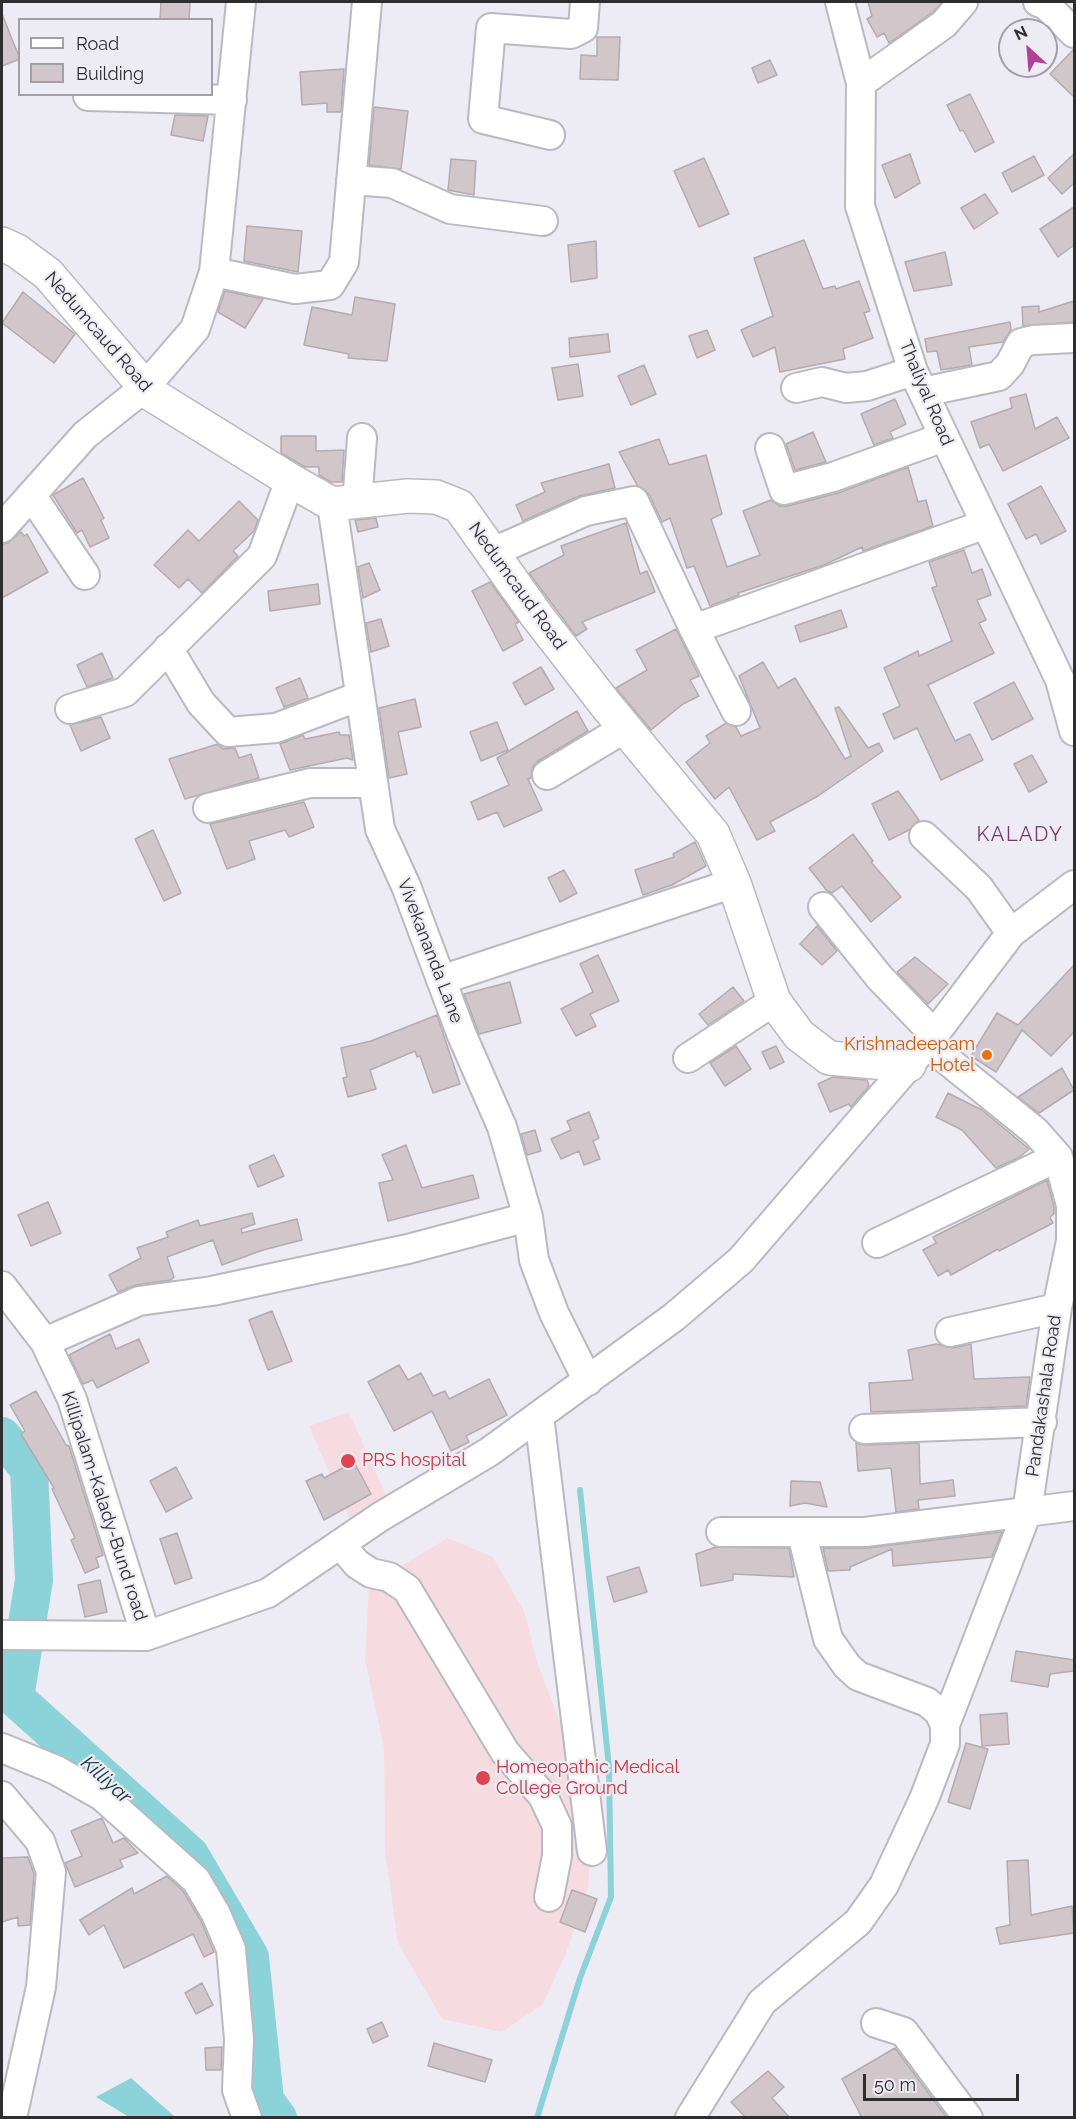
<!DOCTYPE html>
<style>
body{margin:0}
#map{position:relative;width:1076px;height:2119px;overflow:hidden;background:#edecf5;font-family:Raleway,sans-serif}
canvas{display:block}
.frame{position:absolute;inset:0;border:3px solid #2e2e31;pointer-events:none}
.legend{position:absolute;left:18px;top:18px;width:195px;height:78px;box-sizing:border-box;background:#edecf5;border:2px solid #a1a0a7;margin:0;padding:8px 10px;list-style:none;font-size:18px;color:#2e2e31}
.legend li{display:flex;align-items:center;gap:12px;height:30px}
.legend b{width:30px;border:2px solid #a1a0a7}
.north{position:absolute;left:998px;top:18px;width:60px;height:60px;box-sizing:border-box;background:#edecf5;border:2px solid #a1a0a7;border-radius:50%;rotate:334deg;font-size:16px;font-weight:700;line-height:24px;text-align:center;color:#2e2e31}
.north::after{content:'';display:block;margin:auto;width:21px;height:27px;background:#b1409b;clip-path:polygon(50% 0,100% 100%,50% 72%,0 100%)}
.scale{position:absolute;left:863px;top:2074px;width:156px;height:27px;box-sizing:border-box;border:3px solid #2e2e31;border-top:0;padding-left:8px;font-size:18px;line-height:21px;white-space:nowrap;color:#2e2e31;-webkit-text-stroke:4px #edecf5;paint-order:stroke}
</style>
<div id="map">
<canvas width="1076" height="2119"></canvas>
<div class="frame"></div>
<ul class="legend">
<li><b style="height:8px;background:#fff"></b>Road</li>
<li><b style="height:16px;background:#d1c7cb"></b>Building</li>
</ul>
<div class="north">N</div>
<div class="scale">50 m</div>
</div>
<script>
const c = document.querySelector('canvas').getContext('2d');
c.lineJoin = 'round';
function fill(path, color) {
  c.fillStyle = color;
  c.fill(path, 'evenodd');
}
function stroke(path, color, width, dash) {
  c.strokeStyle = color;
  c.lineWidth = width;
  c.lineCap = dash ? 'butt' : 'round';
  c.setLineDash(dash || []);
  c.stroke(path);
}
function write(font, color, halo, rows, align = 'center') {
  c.font = font + ' Raleway,sans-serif';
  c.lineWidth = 4.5;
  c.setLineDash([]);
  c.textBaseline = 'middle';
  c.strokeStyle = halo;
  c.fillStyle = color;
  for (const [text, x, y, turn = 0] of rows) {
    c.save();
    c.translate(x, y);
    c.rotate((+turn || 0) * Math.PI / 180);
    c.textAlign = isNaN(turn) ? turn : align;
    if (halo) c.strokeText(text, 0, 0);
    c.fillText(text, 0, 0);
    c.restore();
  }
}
fill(new Path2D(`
 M349 1412 386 1495 350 1520 309 1426Z
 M448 1538 493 1557 524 1611 537 1662 593 1809 588 1889 566 1953 543 2004 502 2032 442 2019 398 1943 385 1851 384 1748 365 1660 369 1585Z`), '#f6dce1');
fill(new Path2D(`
 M131 2078 175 2117H129L96 2097Z`), '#8cd2d9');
stroke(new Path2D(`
 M537 2118 580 1978 611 1897 609 1767 580 1490`), '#8cd2d9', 6);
stroke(new Path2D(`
 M2 1436 29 1469 34 1580 15 1698 190 1855 250 1957 265 2100 278 2118`), '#8cd2d9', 38);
const building = new Path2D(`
 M161 2H190L189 20H160Z
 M868 2H942L933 12 889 43 884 33 877 37 867 19 872 16Z
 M2 14 20 59 2 66Z
 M597 37H620L618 80 580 79 581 55 597 56Z
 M1074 49V97L1050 74Z
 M770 60 777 75 758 83 752 68Z
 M344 69 341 112H327V103L302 105 300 72Z
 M970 94 994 142 975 152 963 130 960 131 947 105Z
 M374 107 408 111 401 169 369 165Z
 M175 115 208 116 203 141 171 135Z
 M910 154 920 183 895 198 882 165Z
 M1074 154V183L1062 194 1048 178Z
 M1034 156 1044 175 1012 192 1002 173Z
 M704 158 729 214 699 227 674 171Z
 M451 159 476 161 474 195 448 190Z
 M985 194 998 213 974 229 961 208Z
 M1074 207V245L1058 257 1040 229Z
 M247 226 302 231 298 272 244 261Z
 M804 240 823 289 835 286 836 289 859 281 870 311 864 313 873 338 843 349 845 359 780 372 775 347 753 357 741 330 773 316 754 258Z
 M596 241 597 278 571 282 568 245Z
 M945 252 952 285 914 291 905 262Z
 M225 291 263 299 245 328 218 312Z
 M23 292 75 334 54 363 2 323Z
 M355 297 395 304 387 361 348 358 349 354 304 345 312 307 352 315Z
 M1074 301V322L1023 326 1022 307 1039 306V312Z
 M1010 322 1011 330 1003 342 969 347 972 365 941 370 937 351 927 352 925 339Z
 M707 330 715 350 697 358 689 336Z
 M608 334 610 352 570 357 569 338Z
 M578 364 583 396 558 400 552 368Z
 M644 365 656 394 631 405 618 376Z
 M1026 394 1035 429 1057 417 1069 438 1003 471 989 444 980 448 971 422 1012 408 1010 398Z
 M895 399 906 424 890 432 893 438 874 445 861 414Z
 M813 432 826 462 795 470 786 444Z
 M281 436H316V451L344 450 342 482H331L319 475V467H305L281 453Z
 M659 439 669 465 706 455 722 514 711 519 727 567 760 555 743 511 771 500 779 506H788L838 493 908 467 918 502 926 500 933 526 863 551 862 547 824 565 738 593 739 595 710 606 694 566 687 568 670 518 662 522 649 494 637 485 619 452Z
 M609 464 615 488 579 496 523 521 516 505 545 492 541 483Z
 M83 478 104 518 101 520 109 538 90 547 82 530 77 533 53 495Z
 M1041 486 1066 531 1041 544 1036 534 1026 539 1008 504Z
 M239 501 258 520 254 531 233 551 238 556 202 593 188 579 179 588 154 565 188 530 199 541Z
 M376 518 378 527 358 532 355 520Z
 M626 523 640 574 647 571 655 592 582 622 587 629 576 636 529 573 564 555 561 546Z
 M21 532 24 536 27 534 48 572 2 598V544L8 543Z
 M964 550 972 573 982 569 991 595 977 600 986 620 979 623 994 653 928 685 955 741 970 734 983 760 941 780 917 728 894 739 883 714 900 706 884 668 918 651 919 656 952 641 932 588 937 586 929 562Z
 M369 563 380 590 363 598 358 567Z
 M490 582 519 622 515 624 523 640 503 651 472 591Z
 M318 584 320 604 270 611 268 591Z
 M841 610 847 627 800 642 795 626Z
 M381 619 389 646 371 652 366 623Z
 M676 629 699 676 690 680 699 696 683 704 651 730 616 688 647 670 636 650Z
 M102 653 113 678 87 687 77 665Z
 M763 662 778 688 795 678 845 759 851 756 835 708 839 707 868 748 879 743 883 751 818 796 770 822 775 831 757 840 729 787 715 799 686 762 710 743 706 736 726 723 736 727 741 736 760 728 739 676Z
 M541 667 554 689 525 705 513 683Z
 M300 678 308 698 284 707 276 688Z
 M1014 682 1033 719 992 740 974 703Z
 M415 699 421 727 398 732 407 774 389 778 379 708Z
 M577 711 588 731 538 761 532 768 531 778 528 779 542 810 504 827 497 812 478 820 471 802 509 785 497 758Z
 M101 717 110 738 81 751 70 725Z
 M497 722 508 750 481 761 470 732Z
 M339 732 340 735H349L353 760 347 758 290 770 280 744 303 735 305 739Z
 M218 744 223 749 235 748 239 758 251 754 259 778 185 799 169 759Z
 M1032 755 1047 782 1029 792 1014 764Z
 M898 791 919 820 909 830 889 840 872 804Z
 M304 802 314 827 289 837 285 830 249 841 255 859 227 869 210 824Z
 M153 830 181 893 164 901 135 839Z
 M853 834 873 861 871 862 901 897 871 922 842 886 832 893 827 891 809 868Z
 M695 842 706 866 672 885 643 895 635 870 674 857 673 854Z
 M564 870 577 893 560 902 548 878Z
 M817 926 837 951 822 965 800 944Z
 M598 955 619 1001 590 1014 596 1026 576 1036 561 1009 593 992 580 964Z
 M915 957 948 984 928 1004 897 972Z
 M1074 965V1032L1051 1056 1022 1030 996 1072 971 1056 997 1013 1018 1025Z
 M510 982 521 1023 479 1034 464 994Z
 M733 987 744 1001 708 1025 699 1014Z
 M437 1015 460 1084 433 1093 420 1056 417 1057 415 1051 370 1070 376 1089 348 1097 343 1078 347 1077 341 1048 371 1041Z
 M736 1046 751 1069 725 1086 710 1063Z
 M776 1046 784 1062 770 1069 762 1052Z
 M1062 1068 1074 1090 1039 1113 1018 1097Z
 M833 1077 867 1080 869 1086 851 1107 849 1104 830 1112 818 1084Z
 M948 1093 982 1110 1029 1149 1020 1157 996 1168 962 1130 936 1117Z
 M589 1112 599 1138 593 1141 600 1159 584 1165 579 1151 561 1159 551 1139 571 1130 567 1121Z
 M535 1130 541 1151 527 1155 521 1134Z
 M406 1145 422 1188 473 1175 479 1198 388 1221 379 1183 393 1180 382 1155Z
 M274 1155 284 1176 258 1187 249 1166Z
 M1047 1180 1054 1207V1214L1050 1217 1053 1223 999 1251 998 1249 951 1275 948 1270 938 1276 923 1250 936 1243 933 1237Z
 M48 1202 61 1233 31 1246 18 1215Z
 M252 1213 255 1224 241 1229 242 1233 297 1219 302 1240 263 1250 222 1265 213 1240 167 1257 174 1277 171 1280 136 1285 118 1292 109 1275 141 1258 137 1248 168 1237 166 1232 198 1220 200 1226Z
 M272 1311 292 1361 268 1370 249 1320Z
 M110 1334 116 1349 139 1339 149 1362 97 1388 93 1380 83 1384 69 1355Z
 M936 1344 953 1348 971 1344 974 1379 1030 1377 1026 1406 871 1412 869 1383 913 1380 908 1350Z
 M399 1365 408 1380 421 1373 433 1396 445 1391 449 1399 489 1379 507 1415 466 1436 469 1442 451 1451 432 1411 394 1431 368 1382Z
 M36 1391 66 1445 69 1446 103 1555 96 1558 99 1567 85 1573 71 1540 75 1538 52 1489 54 1488 21 1434 25 1431 10 1405Z
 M856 1443 865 1445 919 1443 920 1484 953 1480 955 1496 918 1500 919 1509 896 1512 891 1468 858 1471Z
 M354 1462 371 1494 324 1520 306 1481 322 1474 324 1478Z
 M176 1467 192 1498 166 1512 150 1481Z
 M791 1481 820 1482 827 1507 805 1503 790 1506Z
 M1002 1532 992 1557 893 1566 892 1549 850 1567V1570L828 1571 823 1548H867Z
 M177 1533 192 1578 175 1584 160 1539Z
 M716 1547 789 1548 794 1577 733 1574V1580L701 1586 696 1554Z
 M639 1567 647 1592 614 1602 607 1577Z
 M100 1580 107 1612 85 1617 78 1585Z
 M1016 1651 1074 1660V1671L1050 1674 1048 1687 1011 1681Z
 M1007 1713 1009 1744 982 1746 980 1715Z
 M966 1743 988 1749 970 1809 948 1802Z
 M102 1818 113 1843 124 1838 138 1853 120 1860 123 1867 75 1887 65 1863 82 1856 71 1831Z
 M28 1857 34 1874 30 1925 18 1926V1917L2 1922V1858Z
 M1028 1860 1031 1915 1072 1906 1074 1933 1000 1944 996 1928 1010 1925 1007 1861Z
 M167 1876 183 1891 201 1921 214 1952 204 1957 193 1934 124 1968 104 1925 89 1935 80 1920 132 1888 134 1894Z
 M572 1890 597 1899 585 1932 560 1922Z
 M202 1983 213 2005 196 2014 185 1993Z
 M382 2022 388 2036 373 2043 367 2029Z
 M434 2043 492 2060 485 2082 428 2066Z
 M222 2047 221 2070H206L205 2048Z
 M895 2048 947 2118H862L842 2079Z
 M768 2071 784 2087 772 2098 790 2118H746L731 2102Z`);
fill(building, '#d1c7cb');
stroke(building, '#b4abaf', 1.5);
const minor = new Path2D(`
 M840 2 861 83 860 206 913 371 1060 680 1074 731
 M1038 2 1046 5 1074 33
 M861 83 944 24 963 2
 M88 96 232 100
 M550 135 483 119 491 28 571 34 583 28 585 2
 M351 180 392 183 450 209 543 221
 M214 272 295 289 330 285 344 262 367 2
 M796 388 822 382 846 388 867 386 913 371
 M923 392 999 376 1010 364 1021 343 1033 340 1074 338
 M770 448 784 490 833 477 944 437
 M32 496 85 575
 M357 503 362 438
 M332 504 380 829 406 886 461 1033 502 1127 528 1217 534 1260 554 1313 588 1381
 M2 528 85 435 144 388 195 329 214 272 241 2
 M493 552 586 511 634 501 694 629 736 711
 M694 629 986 524
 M168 648 201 703 228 732 276 728 360 696
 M70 709 125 692 262 556 290 480
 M547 775 625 728
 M208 808 310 783H373
 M924 836 979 888 1011 933
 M823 907 880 978 934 1034
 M441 980 734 883
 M927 1044 1036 1132 1058 1157 1071 1205V1241L1057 1308 1027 1512 1074 1506
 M688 1058 774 1001
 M877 1243 1058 1157
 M2 1286 45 1342 72 1399 146 1636
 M950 1332 1057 1308
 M45 1342 139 1301 212 1291 408 1249 528 1217
 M539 1416 592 1851
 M864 1429 1042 1422
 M721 1532H865L1027 1512 945 1725
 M340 1544 357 1564 371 1573 389 1577 407 1589 505 1752 543 1796 557 1826V1856L549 1897
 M2 1635 146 1636 268 1593 380 1517 489 1452 674 1317 741 1260 927 1044 1011 933 1074 885
 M2 1748 56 1770 102 1796 196 1880 216 1914 231 1949 239 2039 237 2090 247 2118
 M2 1796 40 1841 51 1872 41 1987 12 2118
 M876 2023 904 2032 968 2118
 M690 2118 762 2002 858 1922 884 1885 924 1799 945 1744V1725L939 1712 927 1702 858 1676 847 1666 828 1639 802 1534`);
const major = new Path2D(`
 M2 244 17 251 48 274 151 394 290 480 332 504 408 496 436 497 459 506 537 616 606 705 713 834 734 883 774 1001 799 1035 829 1058 909 1065`);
stroke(minor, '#b9b9c1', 32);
stroke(major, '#b9b9c1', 36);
stroke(minor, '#fff', 28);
stroke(major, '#fff', 33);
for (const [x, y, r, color] of [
 [987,1055,6,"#e8710a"],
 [348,1461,8,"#e0444e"],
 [483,1778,8,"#e0444e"]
]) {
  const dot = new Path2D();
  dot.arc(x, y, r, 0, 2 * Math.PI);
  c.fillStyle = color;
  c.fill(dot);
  stroke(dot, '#edecf5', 2);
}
write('18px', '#2e2e31', '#edecf5', [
 ["Nedumcaud Road",98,332,49],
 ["Thaliyal Road",926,393,67],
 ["Nedumcaud Road",517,586,54],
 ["Vivekananda Lane",430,951,69],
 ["Pandakashala Road",1044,1396,-82],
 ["Killipalam-Kalady-Bund road",104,1506,72]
]);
write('18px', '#c56008', '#edecf5', [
 ["Krishnadeepam",975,1045],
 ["Hotel",975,1066]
], 'right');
write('18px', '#be3a42', '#edecf5', [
 ["PRS hospital",362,1461],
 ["Homeopathic Medical",496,1768],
 ["College Ground",496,1789]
], 'left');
c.letterSpacing = '1.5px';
write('20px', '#753b68', '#edecf5', [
 ["KALADY",1020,835]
]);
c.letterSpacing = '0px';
write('italic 20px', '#14373a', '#edecf5', [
 ["Killiyar",106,1780,42]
]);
</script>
